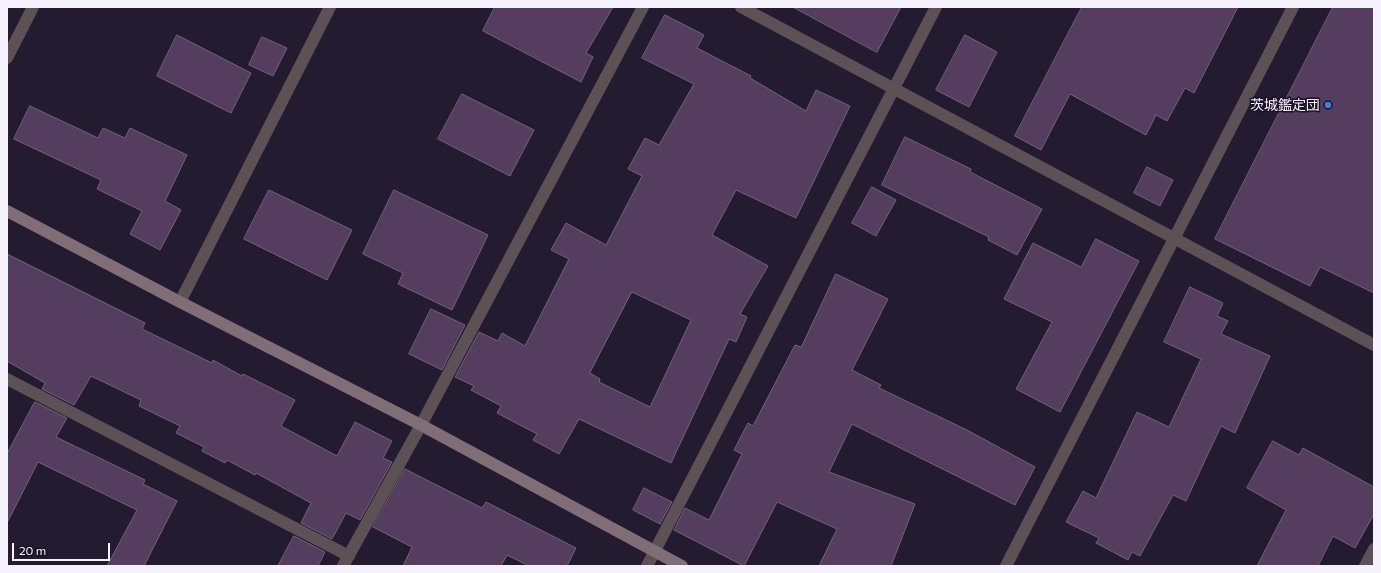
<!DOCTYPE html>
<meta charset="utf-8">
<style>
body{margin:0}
#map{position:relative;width:1381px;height:573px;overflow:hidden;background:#231b30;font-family:Commissioner,sans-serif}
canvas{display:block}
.frame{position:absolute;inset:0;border:8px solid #f5f1fd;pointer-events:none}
.scale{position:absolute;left:12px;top:543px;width:98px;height:18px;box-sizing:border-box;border:2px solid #f5f1fd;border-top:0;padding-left:5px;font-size:12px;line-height:14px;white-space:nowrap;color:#f5f1fd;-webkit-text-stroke:3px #1a1126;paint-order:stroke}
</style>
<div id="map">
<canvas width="1381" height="573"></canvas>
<div class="frame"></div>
<div class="scale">20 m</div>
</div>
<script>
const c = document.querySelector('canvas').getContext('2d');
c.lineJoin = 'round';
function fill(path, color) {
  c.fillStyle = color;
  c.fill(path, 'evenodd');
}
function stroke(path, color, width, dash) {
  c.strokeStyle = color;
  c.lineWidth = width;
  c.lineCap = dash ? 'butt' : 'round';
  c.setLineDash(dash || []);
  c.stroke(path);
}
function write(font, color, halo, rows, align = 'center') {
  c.font = font + ' Commissioner,"Noto Sans JP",sans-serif';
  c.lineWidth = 3;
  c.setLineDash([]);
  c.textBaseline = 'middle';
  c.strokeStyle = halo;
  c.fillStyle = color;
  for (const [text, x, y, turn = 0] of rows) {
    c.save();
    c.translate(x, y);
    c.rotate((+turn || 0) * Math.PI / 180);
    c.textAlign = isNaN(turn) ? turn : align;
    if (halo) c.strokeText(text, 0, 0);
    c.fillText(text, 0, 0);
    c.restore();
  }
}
const building = new Path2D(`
 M495 7H613L586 53 593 57 581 82 483 31Z
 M793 7H901L877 52Z
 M1082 7H1238L1194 93 1185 88 1167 121 1156 115 1146 135 1070 94 1041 150 1015 136Z
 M1333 7H1374V293L1320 267 1310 286 1215 239Z
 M665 15 704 35 697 48 751 76 750 78 806 111 816 90 850 106 796 218 736 190 712 235 768 266 740 314 747 317 736 342 729 339 671 463 579 419 559 454 533 440 537 434 497 413 501 406 471 390 474 386 455 377 479 332 498 341 502 333 525 346 569 259 551 250 566 223 606 245 642 176 628 169 645 138 659 145 694 84 642 58ZM632 292 691 320 650 407 599 382 600 379 590 373Z
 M177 35 251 73 231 113 157 76Z
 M965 35 997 52 969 107 936 90Z
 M262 37 287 48 273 76 249 65Z
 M462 94 534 130 510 176 438 139Z
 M30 106 98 138 103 128 125 138 130 128 187 155 165 201 181 210 160 250 130 234 142 211 97 189 101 180 14 139Z
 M905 137 971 169 970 172 1042 209 1017 255 988 240 989 237 882 185Z
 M1147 167 1173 180 1160 206 1134 193Z
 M872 187 896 200 876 236 852 223Z
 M269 190 352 230 327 280 244 239Z
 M394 190 488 235 452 310 398 284 403 273 363 254Z
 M1096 239 1139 261 1060 412 1016 389 1052 322 1004 299 1033 243 1081 267Z
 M7 254 145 323 142 329 212 363 213 360 242 376 243 374 295 400 281 426 337 456 355 422 392 441 383 458 392 462 360 520 346 513 332 539 301 523 311 503 256 473 255 475 227 460 225 463 202 451 204 447 176 433 180 426 139 406 141 400 91 376 74 405 42 389 45 383 7 361Z
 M836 274 888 299 852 370 881 385 879 388 967 430 1035 467 1015 505 852 424 829 472 915 504 891 566H819L837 529 777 502 744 566 674 530 685 508 709 520 742 454 734 450 748 423 753 426 795 345 801 347Z
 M1190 287 1223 303 1217 316 1228 321 1221 334 1270 356 1235 433 1221 426 1186 501 1173 495 1140 556 1132 552 1128 560 1096 543 1099 538 1066 522 1083 491 1096 498 1137 412 1169 427 1201 359 1164 342Z
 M431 309 465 325 442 370 409 354Z
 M35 402 67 418 56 437 145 480 143 484 177 501 144 566H107L137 510 38 462 7 523V454Z
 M1273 441 1299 455 1303 448 1374 487V514L1355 548 1333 536 1318 566H1257L1286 510 1247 488Z
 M405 469 482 508 486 502 576 548 567 566H529L507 555 501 566H403L412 547 373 527Z
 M644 488 672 502 660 524 633 510Z
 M294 536 325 552 318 566H278Z`);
fill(building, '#553d60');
stroke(building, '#72627a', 1);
stroke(new Path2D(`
 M741 7 1374 345
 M7 58 33 7
 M180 302 330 7
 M7 379 349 556
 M343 566 421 425 643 7
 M647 566 936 7
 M1006 566 1293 7
 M1365 566 1374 549`), '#5e5156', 12);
stroke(new Path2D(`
 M7 211 180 302 421 425 682 566`), '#816d75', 12);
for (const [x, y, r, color] of [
 [1328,105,4,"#3f7fe0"]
]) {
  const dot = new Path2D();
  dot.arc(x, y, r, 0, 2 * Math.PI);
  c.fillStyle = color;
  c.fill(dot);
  stroke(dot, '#1a1126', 1.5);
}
write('14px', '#f5f1fd', '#1a1126', [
 ["茨城鑑定団",1320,105]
], 'right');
</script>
